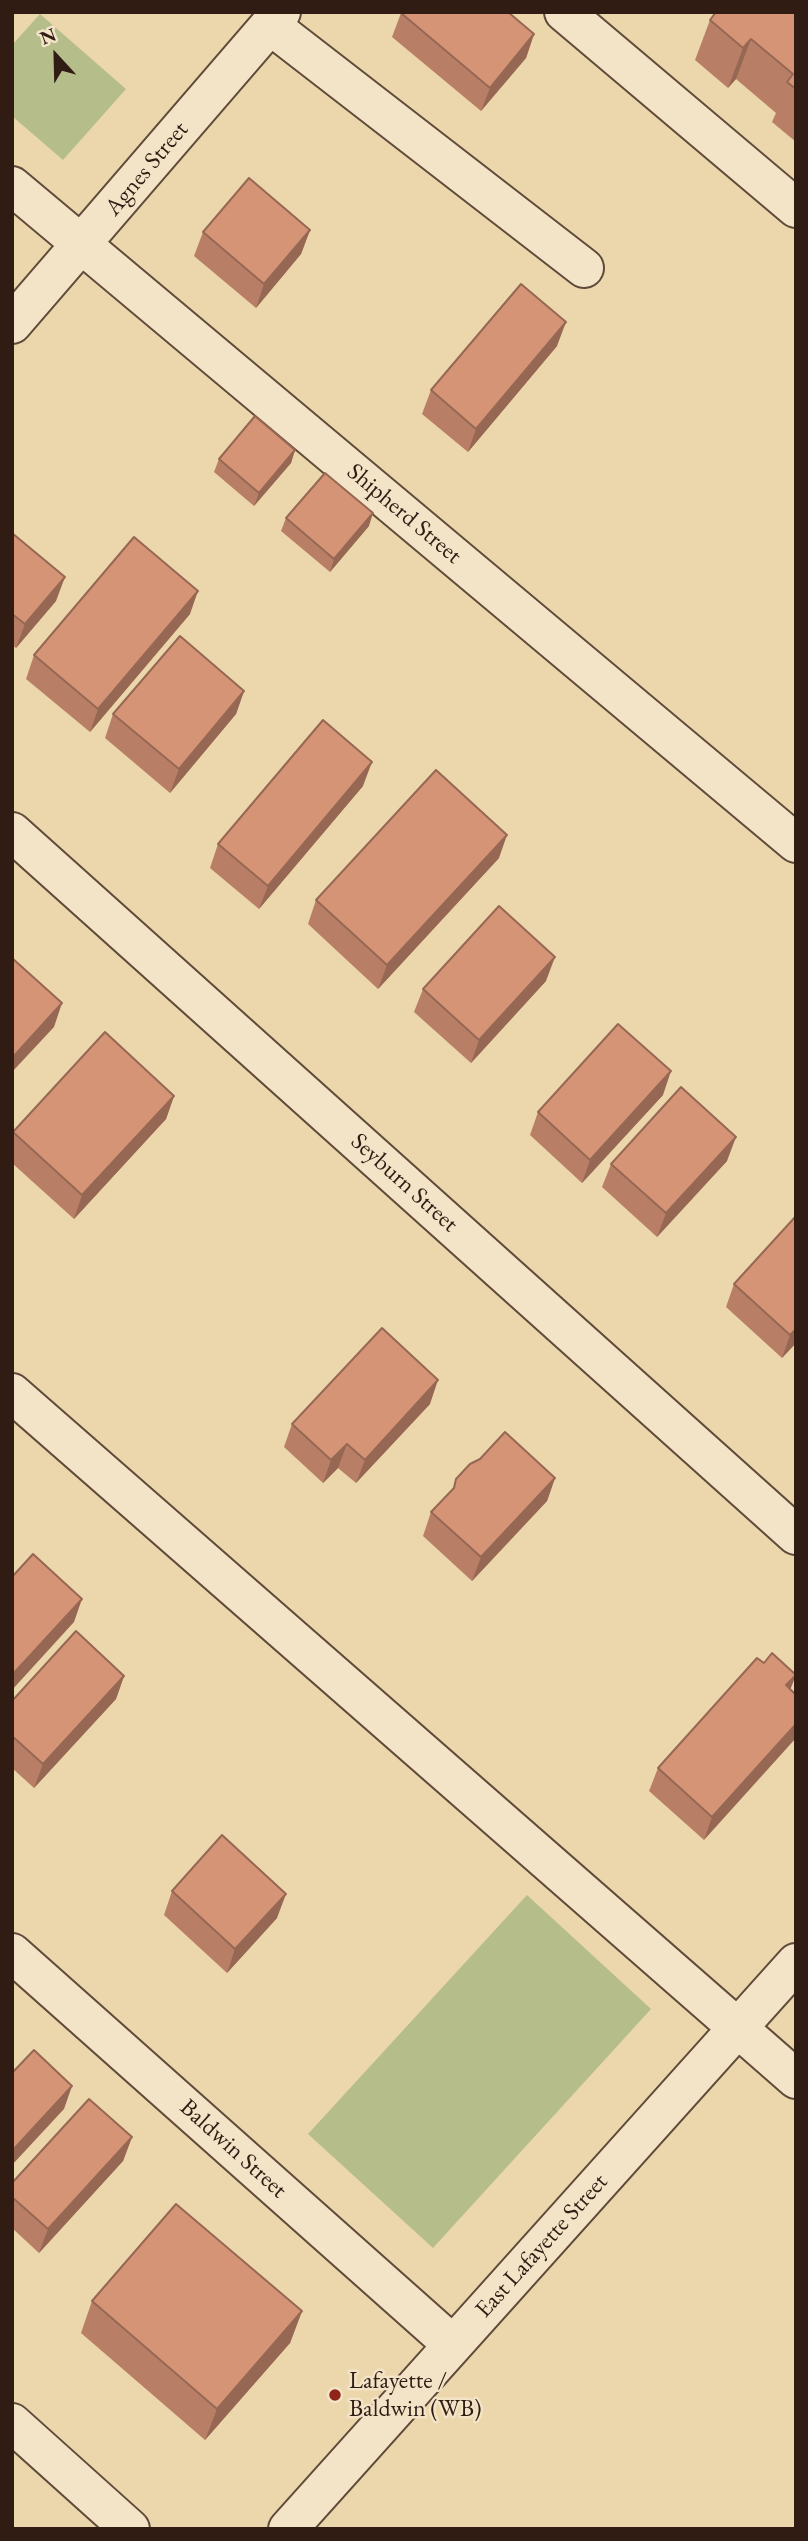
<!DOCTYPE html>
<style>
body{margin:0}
#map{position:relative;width:808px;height:2541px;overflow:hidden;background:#ecd6ab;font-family:"EB Garamond",serif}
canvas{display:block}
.frame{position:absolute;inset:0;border:14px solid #311c14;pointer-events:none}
.north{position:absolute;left:21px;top:21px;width:70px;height:70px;-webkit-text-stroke:5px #f3e4c8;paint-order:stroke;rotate:338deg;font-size:19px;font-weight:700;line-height:28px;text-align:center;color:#311c14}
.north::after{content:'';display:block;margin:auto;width:24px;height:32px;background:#311c14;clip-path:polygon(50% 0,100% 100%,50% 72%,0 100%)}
</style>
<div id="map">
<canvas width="808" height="2541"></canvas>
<div class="frame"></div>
<div class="north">N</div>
</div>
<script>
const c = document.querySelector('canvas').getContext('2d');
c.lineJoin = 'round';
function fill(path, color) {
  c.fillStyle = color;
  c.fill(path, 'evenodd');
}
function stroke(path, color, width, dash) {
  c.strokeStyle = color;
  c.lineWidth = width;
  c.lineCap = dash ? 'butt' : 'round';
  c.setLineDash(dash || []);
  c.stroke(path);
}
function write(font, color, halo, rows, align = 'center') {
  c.font = font + ' "EB Garamond",serif';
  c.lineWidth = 5;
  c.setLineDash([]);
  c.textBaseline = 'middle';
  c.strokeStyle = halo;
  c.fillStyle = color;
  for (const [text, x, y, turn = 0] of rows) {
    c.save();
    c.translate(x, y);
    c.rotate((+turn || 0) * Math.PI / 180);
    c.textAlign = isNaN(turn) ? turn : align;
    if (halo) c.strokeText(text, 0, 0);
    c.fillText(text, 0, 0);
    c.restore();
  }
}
fill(new Path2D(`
 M40 14 126 89 63 160 12 116V45Z
 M527 1895 651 2009 433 2248 308 2134Z`), '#b5be8b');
const minor = new Path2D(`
 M564 12 796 208
 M270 25 584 268
 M12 186 796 843
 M12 324 281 12
 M12 832 796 1535
 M12 1393 796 2079
 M12 1953 453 2345
 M12 2423 130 2529
 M288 2529 796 1963`);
stroke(minor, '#604a3a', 42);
stroke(minor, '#f3e4c8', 38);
fill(new Path2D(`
 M796 12V142L772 122 776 113 736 79 728 88 695 60 710 20Z
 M401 13 534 34 526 58 481 111 392 37Z
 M310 230 301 254 256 308 194 256 203 232Z
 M557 346 468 452 422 414 431 390Z
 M295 450 291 463 254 506 214 472 219 459Z
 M286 518 369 526 330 572 281 531Z
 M12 533 56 601 16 648 12 645Z
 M190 614 90 732 26 679 34 655Z
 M244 691 236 714 170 793 105 738 113 714Z
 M363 786 259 909 210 868 218 844Z
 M499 858 378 989 308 924 316 900Z
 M546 981 471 1063 414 1012 423 989Z
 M663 1095 582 1183 530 1135 538 1112Z
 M174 1096 166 1119 74 1219 12 1163 13 1132Z
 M727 1161 657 1237 602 1187 611 1164Z
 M796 1216V1343L782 1358 726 1307 734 1284Z
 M430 1404 356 1483 338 1468 323 1483 284 1447 292 1424Z
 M480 1459 555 1478 547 1501 472 1581 423 1536 431 1512 453 1489 456 1479Z
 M124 1676 116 1699 34 1788 12 1768V1701Z
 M790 1689 704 1840 649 1791 658 1768Z
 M172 1891 277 1918 227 1973 164 1915Z
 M132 2137 123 2161 39 2253 12 2228V2183Z
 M92 2301 302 2311 290 2343 205 2440 81 2333Z`), '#b87f66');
fill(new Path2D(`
 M534 34 526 58 481 111 490 88Z
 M751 39 736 79 728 88 743 48Z
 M310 230 301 254 256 308 264 284Z
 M566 322 557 346 468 452 476 429Z
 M295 450 291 463 254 506 259 493Z
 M373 513 369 526 330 572 334 559Z
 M65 577 56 601 16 648 25 624Z
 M198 591 190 614 90 732 98 709Z
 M244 691 236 714 170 793 179 769Z
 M372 762 363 786 259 909 268 886Z
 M507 835 499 858 378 989 387 965Z
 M555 957 546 981 471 1063 479 1040Z
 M62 1003 54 1027 12 1072V1058Z
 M671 1071 663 1095 582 1183 590 1160Z
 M174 1096 166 1119 74 1219 82 1195Z
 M736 1137 727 1161 657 1237 666 1213Z
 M796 1329V1343L782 1358 790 1335Z
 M438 1380 430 1404 356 1483 365 1460Z
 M347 1444 338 1468 323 1483 331 1460Z
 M555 1478 547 1501 472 1581 481 1557Z
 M82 1599 74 1622 12 1690V1675Z
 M796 1675 787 1698 786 1685Z
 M124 1676 116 1699 34 1788 43 1764Z
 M796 1724V1738L704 1840 712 1817Z
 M286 1894 277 1918 227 1973 235 1949Z
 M72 2086 64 2109 12 2165V2151Z
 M132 2137 123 2161 39 2253 48 2229Z
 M302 2311 290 2343 205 2440 217 2409Z`), '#966853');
const building = new Path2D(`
 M402 12H508L534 34 490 88 401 13Z
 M716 12H796V89L787 82 793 74 751 39 743 48 710 20Z
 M249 178 310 230 264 284 203 232Z
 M521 284 566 322 476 429 431 390Z
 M255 416 295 450 259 493 219 459Z
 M325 473 373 513 334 559 286 518Z
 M12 533 65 577 25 624 12 614Z
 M134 537 198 591 98 709 34 655Z
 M180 636 244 691 179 769 113 714Z
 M323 720 372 762 268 886 218 844Z
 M436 770 507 835 387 965 316 900Z
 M499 906 555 957 479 1040 423 989Z
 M12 958 62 1003 12 1058Z
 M618 1024 671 1071 590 1160 538 1112Z
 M105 1032 174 1096 82 1195 13 1132Z
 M681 1087 736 1137 666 1213 611 1164Z
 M796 1216V1329L790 1335 734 1284Z
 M382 1328 438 1380 365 1460 347 1444 331 1460 292 1424Z
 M505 1432 555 1478 481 1557 431 1512 454 1488 456 1479 470 1464 480 1459Z
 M33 1554 82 1599 12 1675V1577Z
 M76 1631 124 1676 43 1764 12 1736V1701Z
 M772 1653 796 1675 786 1685 796 1695V1724L712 1817 658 1768 757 1658 764 1663Z
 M222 1835 286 1894 235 1949 172 1891Z
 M34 2050 72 2086 12 2151V2073Z
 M89 2099 132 2137 48 2229 12 2197V2183Z
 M176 2204 302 2311 217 2409 92 2301Z`);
fill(building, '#d69477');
stroke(building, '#966853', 2);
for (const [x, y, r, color] of [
 [335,2395,7,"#8f2418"]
]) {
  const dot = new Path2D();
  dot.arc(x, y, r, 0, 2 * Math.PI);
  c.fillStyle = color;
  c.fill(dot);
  stroke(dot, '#f3e4c8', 2.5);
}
write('24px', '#311c14', '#f3e4c8', [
 ["Agnes Street",147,169,-50],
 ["Shipherd Street",404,514,40],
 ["Seyburn Street",404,1183,42],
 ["Baldwin Street",233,2149,42],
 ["East Lafayette Street",542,2246,-48]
]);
write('24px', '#311c14', '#f3e4c8', [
 ["Lafayette /",349,2381],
 ["Baldwin (WB)",349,2409]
], 'left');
</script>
